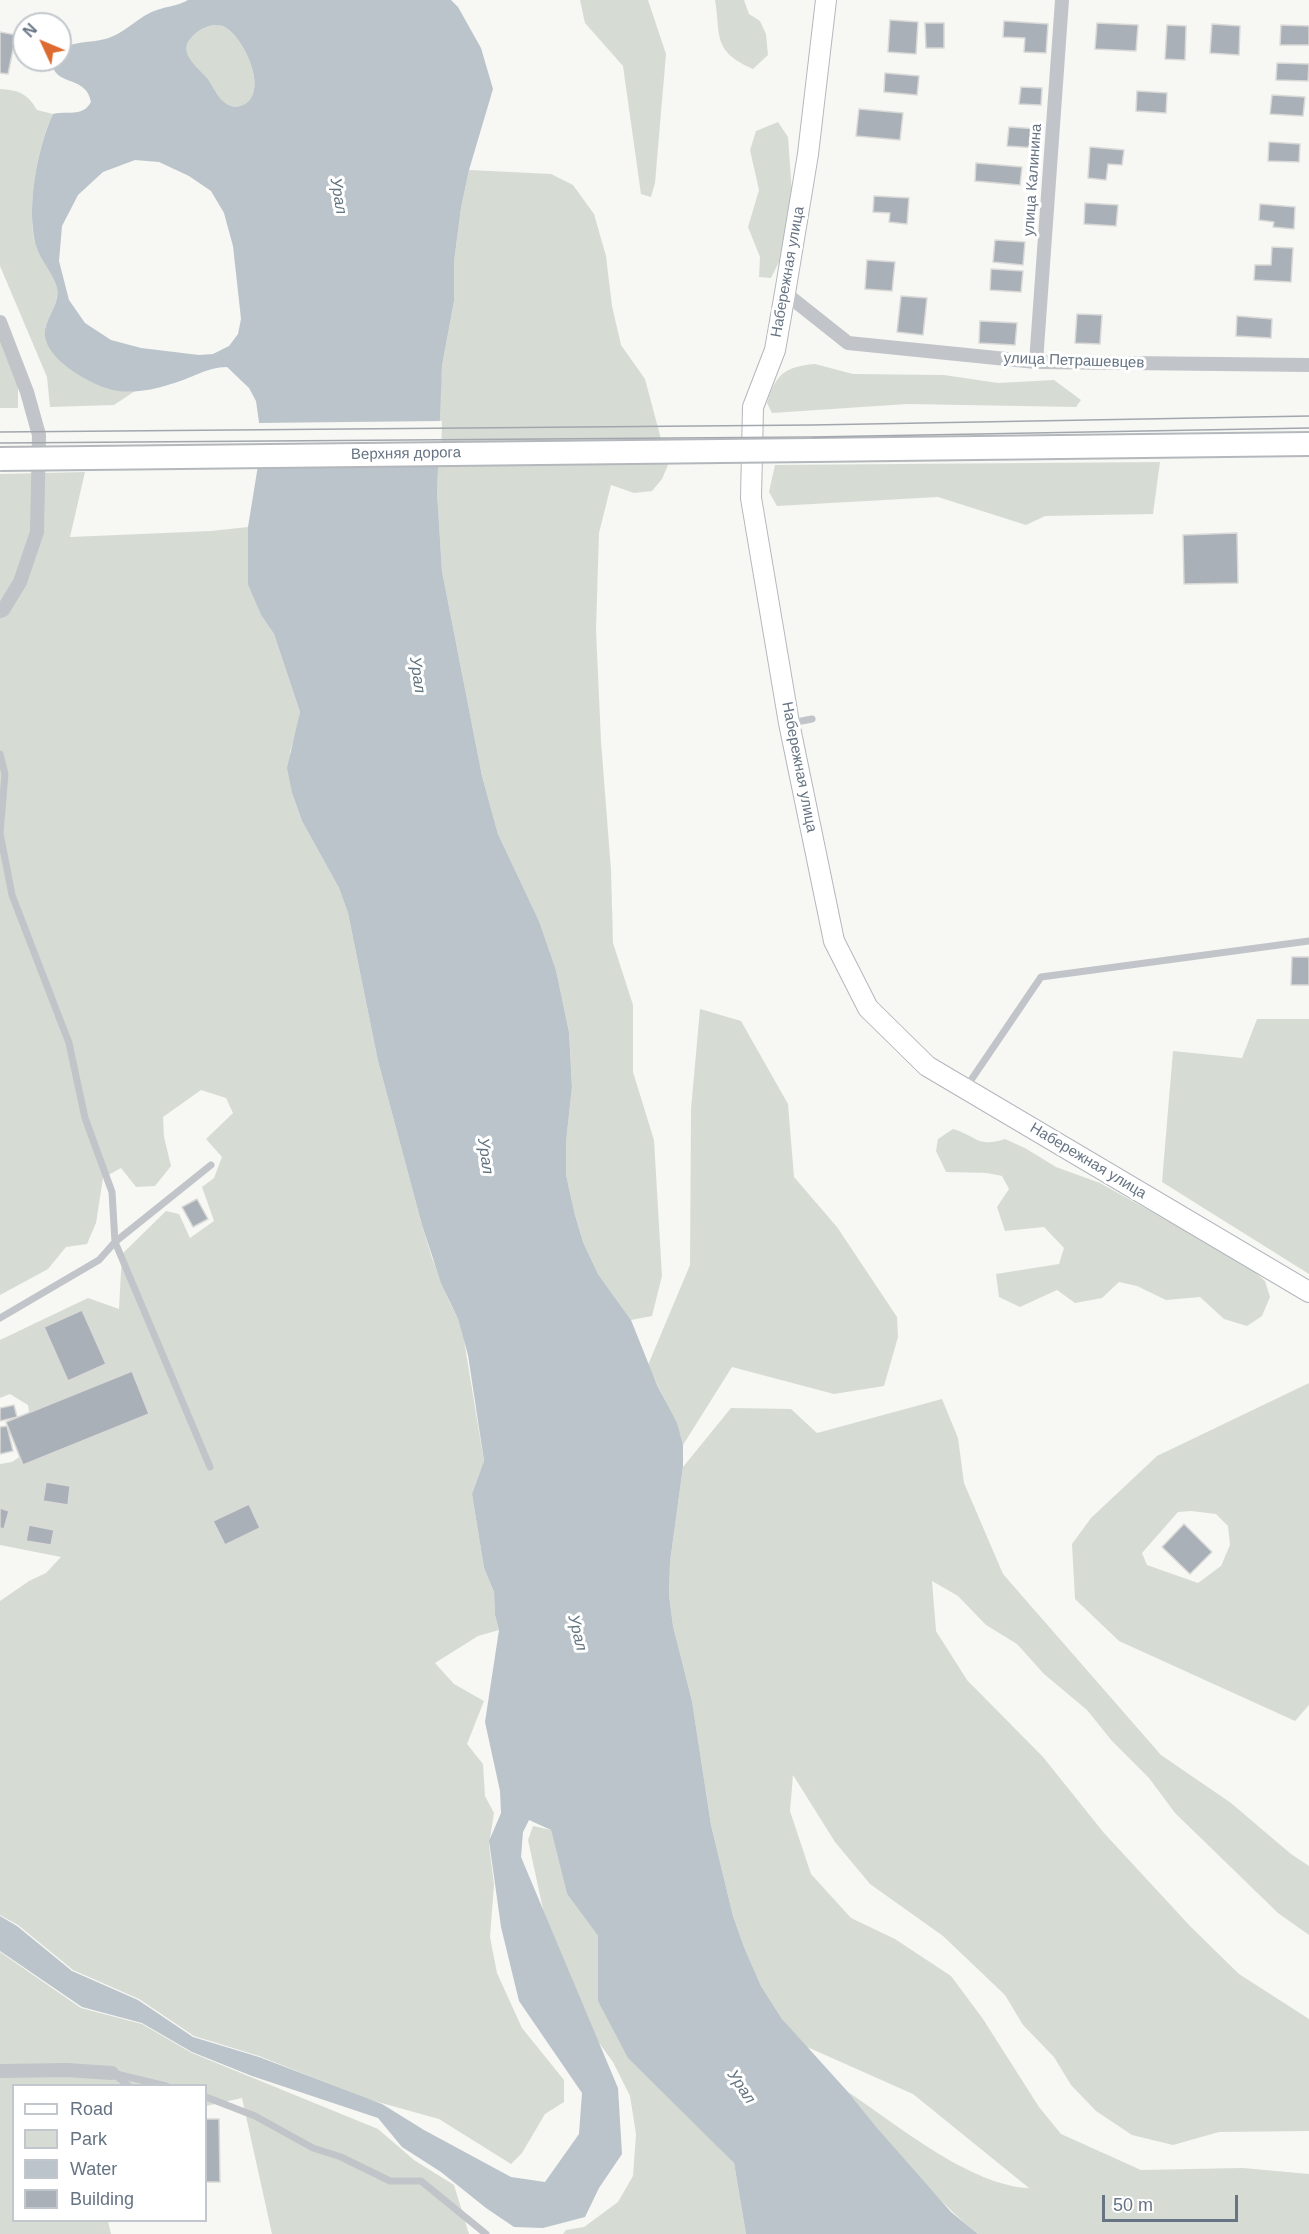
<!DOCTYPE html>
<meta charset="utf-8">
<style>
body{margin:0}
#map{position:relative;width:1309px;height:2234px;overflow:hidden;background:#f7f7f4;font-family:Arial,sans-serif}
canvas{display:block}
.legend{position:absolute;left:12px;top:2084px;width:195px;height:138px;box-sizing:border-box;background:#fff;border:2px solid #c2c7ce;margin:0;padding:8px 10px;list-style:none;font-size:18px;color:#677484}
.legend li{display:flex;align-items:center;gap:12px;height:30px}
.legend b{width:30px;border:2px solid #c2c7ce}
.north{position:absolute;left:12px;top:12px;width:60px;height:60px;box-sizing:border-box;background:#fff;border:2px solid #c2c7ce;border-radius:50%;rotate:314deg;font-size:16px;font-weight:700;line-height:24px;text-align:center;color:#677484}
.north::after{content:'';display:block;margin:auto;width:21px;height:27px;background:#dd6a2f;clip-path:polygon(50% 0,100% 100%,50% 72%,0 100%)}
.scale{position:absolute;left:1102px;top:2195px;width:136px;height:27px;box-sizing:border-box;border:3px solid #677484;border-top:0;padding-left:8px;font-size:18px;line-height:21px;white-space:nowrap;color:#677484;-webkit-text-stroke:4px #fff;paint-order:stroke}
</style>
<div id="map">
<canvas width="1309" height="2234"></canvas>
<ul class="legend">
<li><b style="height:8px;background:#fff"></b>Road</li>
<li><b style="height:16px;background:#d6dcd4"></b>Park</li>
<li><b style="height:16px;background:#bbc4ca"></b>Water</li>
<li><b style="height:16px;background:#aab0b7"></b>Building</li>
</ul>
<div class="north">N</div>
<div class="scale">50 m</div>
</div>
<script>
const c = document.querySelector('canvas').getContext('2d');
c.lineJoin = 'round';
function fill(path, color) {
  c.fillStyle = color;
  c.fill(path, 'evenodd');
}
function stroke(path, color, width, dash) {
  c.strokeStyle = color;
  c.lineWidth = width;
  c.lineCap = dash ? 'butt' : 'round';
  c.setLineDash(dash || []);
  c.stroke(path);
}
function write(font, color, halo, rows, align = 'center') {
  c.font = font + ' Arial,sans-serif';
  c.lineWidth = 6;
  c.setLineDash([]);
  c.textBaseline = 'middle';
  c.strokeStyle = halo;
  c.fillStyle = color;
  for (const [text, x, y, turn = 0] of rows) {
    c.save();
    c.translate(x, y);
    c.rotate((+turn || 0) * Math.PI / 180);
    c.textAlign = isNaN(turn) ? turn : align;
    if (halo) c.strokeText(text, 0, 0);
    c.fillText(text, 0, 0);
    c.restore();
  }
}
fill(new Path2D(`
 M580 0H648L666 54 655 183 651 197 641 194 623 66 585 23Z
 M715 0H744L749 14 760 21 766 34 768 55 753 69C712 51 721 36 715 0Z
 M214 25C217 26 220 25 223 26 243 35 269 90 245 104 239 107 233 108 227 104 218 99 214 88 208 79 199 68 177 53 191 38 198 30 204 27 214 25Z
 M0 89C19 90 28 94 37 110L53 114C38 144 29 199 33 233 36 254 54 272 57 288 59 301 50 317 45 328L121 391H135L114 405 50 407 47 377 0 266Z
 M778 122 788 137 793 208 781 258 771 278 759 277 760 257 748 227 759 190 750 150 756 131Z
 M469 170 551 174 573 185 594 214 606 256 612 306 621 345 645 379 668 465 662 479 652 491 634 493 611 485 599 533 596 630 601 741 611 870 613 943 633 1005V1072L654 1140 662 1276 652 1316 631 1320 598 1274 583 1242 575 1215 566 1175V1142L572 1087 569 1032 556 970 539 921 498 834 482 776 442 571 437 492 439 405 442 366 454 301V262L461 208Z
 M0 337 18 381V408H0Z
 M815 364 853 374 944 375 998 383 1054 380 1081 400 1076 407 907 404 772 413 767 403C776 374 784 367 815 364Z
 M1160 462 1153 514 1045 516 1026 525 938 497 777 506 769 492 775 465Z
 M85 472 70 537 211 531 248 527V585L261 615 274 634 300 712 296 733 290 752 292 793 302 821 339 888 348 913 378 1061 422 1225 432 1258 450 1303 458 1319 464 1340 484 1462 472 1494 484 1568 494 1592 495 1615 499 1630 478 1636 435 1663 454 1684 484 1701 467 1744 483 1764 485 1796 494 1813 489 1845 494 1885 490 1937 497 1973 522 2028 564 2080V2102L545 2114 522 2153 511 2164 439 2119 367 2099 259 2056 194 2036 139 1999 73 1970 18 1925 0 1915V1601L29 1581 46 1573 61 1557 0 1545V1464L12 1462 31 1449 32 1430 28 1405 10 1394 0 1398V1340L88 1298 119 1309 122 1254 166 1211 179 1214 190 1238 214 1221 202 1187 214 1178 222 1157 206 1139 233 1113 226 1098 201 1090 163 1117 164 1137 171 1166 155 1186 136 1187 121 1168 103 1178 96 1223 87 1244 66 1247 48 1269 0 1295V474Z
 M700 1009 741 1021 788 1104 794 1177 837 1227 897 1317 898 1337 884 1386 834 1394 732 1367 683 1445C675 1417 660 1392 648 1365L690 1265 691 1109Z
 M1257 1019H1309V1274L1162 1182 1173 1051 1242 1058Z
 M953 1129C977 1136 977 1148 1005 1139L1025 1148 1056 1167 1100 1183 1247 1265 1265 1281 1270 1297 1262 1316 1247 1326 1224 1319 1200 1297 1166 1300 1137 1286 1119 1282 1102 1298 1075 1303 1057 1290 1020 1307 999 1297 996 1274 1059 1264 1064 1248 1044 1227 1005 1231 997 1207 1009 1189 1002 1176 987 1173 946 1172 936 1151 938 1139Z
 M1309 1383V1705L1295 1721 1119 1641 1075 1599 1072 1544 1091 1518 1157 1456ZM1191 1511 1216 1514 1228 1526 1230 1545 1221 1566 1198 1583 1147 1565 1142 1553 1178 1512Z
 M942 1399 958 1438 964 1483 1003 1574 1161 1755 1231 1803 1291 1854 1309 1866V1935L1278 1913 1175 1813 1149 1778 1112 1741 1087 1710 1044 1674 1017 1644 986 1625 958 1596 932 1581 936 1631 967 1680 1043 1757 1104 1833 1190 1926 1239 1974 1309 2019V2131L1219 2132 1173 2145 1132 2135 1096 2111 1071 2085 1054 2057 1023 2025 1005 1995 943 1936 870 1884 835 1842 793 1775 790 1811 811 1874 851 1918 895 1939 951 1976 983 2019 1039 2107 1061 2134 1141 2170 1243 2168 1309 2174V2234H978C928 2193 887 2142 848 2092 896 2124 971 2186 1029 2188L913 2094 805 2046 782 2019 761 1986 744 1947 733 1916 711 1825 692 1701 673 1626 669 1595 670 1562 683 1467 731 1408 791 1409 817 1433Z
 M533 1826 551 1830 567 1894 598 1936V2001L703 2131 734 2163 746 2234H563L566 2230 584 2227 618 2202 633 2176 636 2134 630 2096 613 2062 594 2036 546 1923 528 1840Z
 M0 1952 81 2008 142 2024 192 2053 378 2129 414 2160 454 2185 469 2234H272L242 2098 206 2106V2086H14V2220L108 2221 111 2234H0Z`), '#d6dcd4');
fill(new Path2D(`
 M188 0H451L458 7 481 48 493 89 469 170 461 208 454 262V301L442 366 437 492 442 571 482 776 498 834 539 921 556 970 569 1032 572 1087 566 1142V1175L575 1215 583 1242 598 1274 631 1320 657 1385 677 1423 683 1445V1467L670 1562 669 1595 673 1626 692 1701 711 1825 733 1916 744 1947 761 1986 782 2019 848 2092 877 2128 951 2212 978 2234H746L734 2163 628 2058 598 2001V1936L567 1894 551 1830 529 1820 523 1832 521 1857 618 2088 622 2154 599 2188 585 2217 543 2228 514 2227 486 2208 441 2172 402 2147 378 2118 252 2076 192 2052 142 2023 82 2007 0 1951V1916L17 1926 72 1971 138 2000 193 2037 259 2057 382 2104 424 2130 511 2177 545 2182 579 2134 582 2093 519 2001 501 1927 489 1841 501 1813 500 1791 485 1722 499 1630 495 1615 494 1592 484 1568 472 1494 484 1461 468 1355 458 1319 441 1283 422 1225 378 1061 348 913 339 888 302 821 292 793 287 768 300 712 274 634 261 615 248 585V527L260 453 259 422 256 401 249 388 227 367C206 367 191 379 171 384 154 390 130 394 113 390 91 385 42 358 45 331 47 317 60 303 57 288 54 275 43 263 38 251 24 217 37 147 53 114 68 110 82 118 91 102 87 74 50 87 53 60H60V49C74 41 90 43 105 39 125 34 138 16 157 10 168 6 178 6 188 0ZM214 25C217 26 220 25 223 26 243 35 269 90 245 104 239 107 233 108 227 104 218 99 214 88 208 79 199 68 177 53 191 38 198 30 204 27 214 25ZM135 160 159 162 189 176 211 191 224 213 233 246 241 319 238 334 229 346 213 354 199 355 141 348 111 340 85 323 69 300 59 261 62 226 78 195 103 172Z`), '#bbc4ca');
fill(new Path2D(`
 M442 421 441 463 257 453 256 423Z`), '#f7f7f4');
const building = new Path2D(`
 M890 20 918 22 916 54 888 52Z
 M1004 21 1048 24 1046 53 1024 52 1025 38 1003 37Z
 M925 23H944V48H926Z
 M1097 23 1138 25 1136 51 1095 49Z
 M1212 24 1240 26 1239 55 1210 53Z
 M1167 25 1186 26 1185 60 1165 59Z
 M1281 25 1309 26V45H1280Z
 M0 32 16 35 8 74 0 73Z
 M1277 63 1309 64 1308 81 1276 80Z
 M885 73 919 76 917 95 884 92Z
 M1021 87 1042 88 1041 105 1019 104Z
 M1137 91 1167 93 1166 113 1136 111Z
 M1272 95 1305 97 1303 116 1270 114Z
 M859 109 903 113 900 140 856 136Z
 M1009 127 1038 129 1037 148 1007 146Z
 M1269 142 1300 144 1299 162 1268 161Z
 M1090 147 1124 150 1122 165 1108 164 1106 180 1088 178Z
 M976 163 1022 167 1020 185 975 181Z
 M874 196 909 198 907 224 889 222 890 213 873 212Z
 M1085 203 1118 205 1116 226 1084 224Z
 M1260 204 1295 207 1294 229 1273 227 1274 222 1259 220Z
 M995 240 1025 242 1023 265 993 262Z
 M1272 247 1293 248 1291 282 1254 280 1255 265H1271Z
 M867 260 895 262 892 291 865 289Z
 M991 269 1023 271 1021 292 990 290Z
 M901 296 927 298 923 335 897 332Z
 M1077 314 1102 315 1100 344 1075 343Z
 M1237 316 1272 319 1271 338 1236 336Z
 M980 321 1017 323 1015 345 979 343Z
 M1237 533 1238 583 1184 584 1183 535Z
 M1292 957H1309V985H1291Z
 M197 1199 208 1219 193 1227 182 1207Z
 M82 1310 106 1364 68 1381 44 1327Z
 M132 1371 149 1414 23 1465 6 1422Z
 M14 1405 17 1417 0 1421V1408Z
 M7 1426 13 1451 0 1454V1427Z
 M46 1482 70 1486 68 1505 43 1501Z
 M249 1504 260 1528 225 1545 213 1521Z
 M0 1508 9 1511 4 1529 0 1528Z
 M1184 1524 1212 1552 1190 1574 1162 1547Z
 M29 1525 54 1530 51 1545 26 1541Z
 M206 2119H219L220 2182H206Z`);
fill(building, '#aab0b7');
stroke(building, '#d9d9d7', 1.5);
const secondary = new Path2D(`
 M826 0 808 154 785 293 775 350 753 407 751 498 789 723 834 941 868 1008 927 1066 1309 1292`);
const primary = new Path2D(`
 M812 450 1309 444`);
stroke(secondary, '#b3b7bd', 22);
stroke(primary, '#b4b8bc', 26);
stroke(new Path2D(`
 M791 723 812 719
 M0 754 5 774 0 833 12 895 69 1043 85 1118 112 1192 115 1242 210 1467
 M967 1086 1041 977 1309 941
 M0 1318 99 1260 115 1242 211 1165
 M112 2073 166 2086
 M114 2074 129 2086
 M206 2097 255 2116 313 2148 341 2157 390 2181H421L486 2234`), '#c1c4c8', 7);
stroke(new Path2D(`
 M785 293 848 343 1036 362 1309 365
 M0 322 27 392 39 435 37 532 20 582 3 610 0 611
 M1036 362 1062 0
 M0 2071 67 2070 112 2073`), '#c1c4c8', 14);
stroke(secondary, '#fff', 20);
stroke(primary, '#fff', 22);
stroke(new Path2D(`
 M0 432 812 425 1309 416
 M0 443 812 437 1309 428`), '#a2a7ad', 1.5);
const primaryBridge = new Path2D(`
 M0 459 812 450`);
stroke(primaryBridge, '#b4b8bc', 26, []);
stroke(primaryBridge, '#fff', 22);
write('15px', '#677484', '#fff', [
 ["улица Калинина",1033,180,-86],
 ["Набережная улица",788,272,-80],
 ["улица Петрашевцев",1074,361,2],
 ["Верхняя дорога",406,454,-1],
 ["Набережная улица",799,767,79],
 ["Набережная улица",1088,1161,31]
]);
write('italic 16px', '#637580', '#fff', [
 ["Урал",338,196,80],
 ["Урал",417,675,82],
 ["Урал",485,1156,82],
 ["Урал",577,1633,76],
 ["Урал",741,2087,56]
]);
</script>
